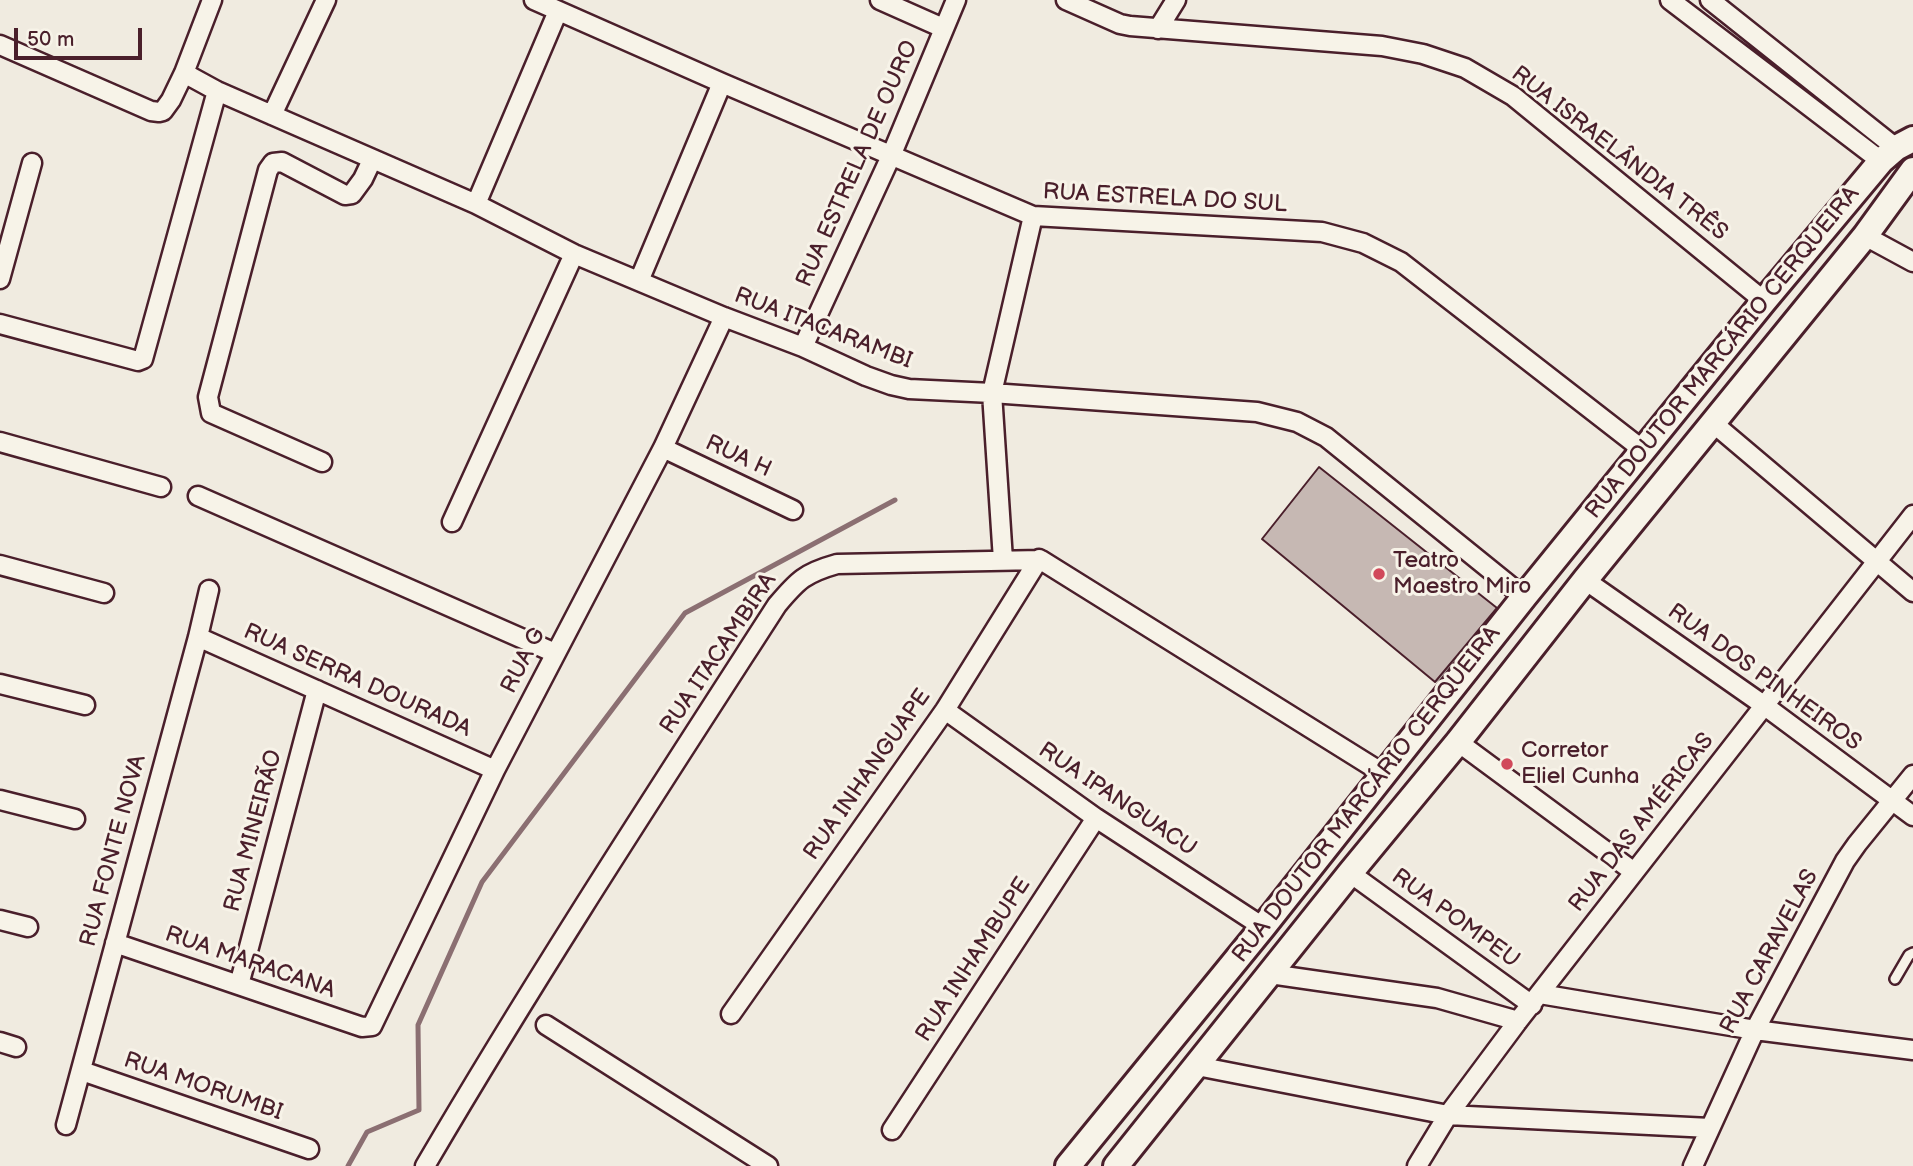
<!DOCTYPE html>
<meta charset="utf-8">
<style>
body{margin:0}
#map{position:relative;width:1913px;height:1166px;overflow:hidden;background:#f0ebe0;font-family:"Balsamiq Sans",sans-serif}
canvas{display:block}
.scale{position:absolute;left:14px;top:28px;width:128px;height:32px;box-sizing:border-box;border:4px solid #4a1f2b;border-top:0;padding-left:9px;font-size:21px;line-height:24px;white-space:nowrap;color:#4a1f2b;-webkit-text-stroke:5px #f7f3e8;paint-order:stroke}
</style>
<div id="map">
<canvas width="1913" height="1166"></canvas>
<div class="scale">50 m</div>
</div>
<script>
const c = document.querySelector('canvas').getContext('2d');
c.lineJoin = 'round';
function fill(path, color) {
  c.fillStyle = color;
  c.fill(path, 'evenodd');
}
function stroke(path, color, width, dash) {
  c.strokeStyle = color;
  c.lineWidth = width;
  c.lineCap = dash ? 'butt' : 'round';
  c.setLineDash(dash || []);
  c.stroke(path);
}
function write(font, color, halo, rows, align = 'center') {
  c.font = font + ' "Balsamiq Sans",sans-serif';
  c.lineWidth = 6;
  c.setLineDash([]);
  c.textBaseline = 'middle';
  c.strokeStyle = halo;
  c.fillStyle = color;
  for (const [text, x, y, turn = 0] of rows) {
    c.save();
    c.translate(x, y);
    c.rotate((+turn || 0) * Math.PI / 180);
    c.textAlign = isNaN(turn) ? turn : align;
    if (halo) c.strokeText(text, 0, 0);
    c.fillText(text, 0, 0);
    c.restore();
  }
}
fill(new Path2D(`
 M1275 550 1495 609 1506 620 1447 691Z`), '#0003');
stroke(new Path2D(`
 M348 1166 367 1132 419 1110 418 1025 482 882 685 613 895 500`), '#8b6f72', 5);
const building = new Path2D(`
 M1319 467 1497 608 1435 682 1262 539Z`);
fill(building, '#c6b8b3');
stroke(building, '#4a1f2b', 2);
const lane = new Path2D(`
 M1895 979 1909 955 1913 953`);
const street = new Path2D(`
 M534 0 722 83 1033 216 1322 232 1363 243 1401 262 1643 450
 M880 0 943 28
 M1066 0 1120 24 1130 26 1382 46 1423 54 1465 68 1513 96 1764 301
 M1670 0 1881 161
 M1710 0 1896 148
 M1158 29 1176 0
 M0 45 151 111 159 112 163 111 171 100 184 73 212 0
 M184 73 217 91 476 204 574 254 724 317 803 347 866 376 891 385 909 389 992 393 1257 412 1297 422 1326 437 1524 597
 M272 115 326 0
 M476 204 558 11
 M1865 236 1913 262
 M0 279 32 163
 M639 281 722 83
 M0 324 138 361 143 359 217 91
 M803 347 891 156 956 0
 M1713 423 1913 592
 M0 442 161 487
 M663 448 793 510
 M322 462 211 413 208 397 268 170 273 163 282 162 345 195 352 194 363 179 372 160
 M198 496 555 653
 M452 522 574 254
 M1003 560 992 393 1033 216
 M0 565 104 593
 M1585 580 1765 706 1913 816
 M198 637 495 770
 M0 684 85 705
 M945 710 1096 818 1263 927
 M1458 742 1634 872
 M0 800 75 819
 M1350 873 1532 1005
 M0 920 28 927
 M115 943 362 1027 372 1026 495 770 663 448 724 317
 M1270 974 1437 998 1518 1021
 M239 985 317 690
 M1540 994 1755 1030 1913 1050
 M731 1014 945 710 1039 559
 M546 1025 768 1166
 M0 1042 16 1047
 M1197 1066 1448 1115 1710 1128
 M82 1071 309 1149
 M66 1125 198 637 209 590
 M892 1130 1096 818
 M425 1166C537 975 657 791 777 605 798 580 805 573 837 564L1041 560 1384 774
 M1417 1166 1448 1115 1518 1021 1913 515
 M1693 1166 1755 1030 1845 861 1857 844 1913 775`);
const secondary = new Path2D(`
 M1068 1166 1263 927 1524 597 1764 301 1881 161 1896 148 1913 139
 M1116 1166 1350 873 1458 742 1585 580 1865 236 1913 170`);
stroke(lane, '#4a1f2b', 14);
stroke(street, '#4a1f2b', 23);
stroke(secondary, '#4a1f2b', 30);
stroke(lane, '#f7f3e8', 9);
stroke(street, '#f7f3e8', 18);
stroke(secondary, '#f7f3e8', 24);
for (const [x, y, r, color] of [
 [1379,574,7,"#d1495b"],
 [1507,764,7,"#d1495b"]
]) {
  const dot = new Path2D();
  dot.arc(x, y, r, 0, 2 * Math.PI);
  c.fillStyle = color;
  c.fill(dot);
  stroke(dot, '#f7f3e8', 2.5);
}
write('23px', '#4a1f2b', '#f7f3e8', [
 ["RUA ISRAELÂNDIA TRÊS",1619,154,38],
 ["RUA ESTRELA DE OURO",858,164,-66],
 ["RUA ESTRELA DO SUL",1165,199,3],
 ["RUA ITACARAMBI",823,329,21],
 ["RUA DOUTOR MARCÁRIO CERQUEIRA",1723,353,-51],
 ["RUA H",738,457,25],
 ["RUA ITACAMBIRA",719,654,-56],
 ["RUA G",524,661,-63],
 ["RUA DOS PINHEIROS",1764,678,36],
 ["RUA SERRA DOURADA",357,681,24],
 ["RUA INHANGUAPE",868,775,-55],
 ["RUA DOUTOR MARCÁRIO CERQUEIRA",1367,795,-52],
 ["RUA IPANGUACU",1117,800,34],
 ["RUA DAS AMÉRICAS",1642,823,-52],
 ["RUA MINEIRÃO",254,831,-75],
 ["RUA FONTE NOVA",114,851,-75],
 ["RUA POMPEU",1455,919,36],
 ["RUA CARAVELAS",1770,952,-62],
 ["RUA INHAMBUPE",974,960,-57],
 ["RUA MARACANA",250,963,19],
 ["RUA MORUMBI",203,1087,19]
]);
write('23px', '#4a1f2b', '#f7f3e8', [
 ["Teatro",1393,561],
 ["Maestro Miro",1393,587],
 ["Corretor",1521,751],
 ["Eliel Cunha",1521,777]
], 'left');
</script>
